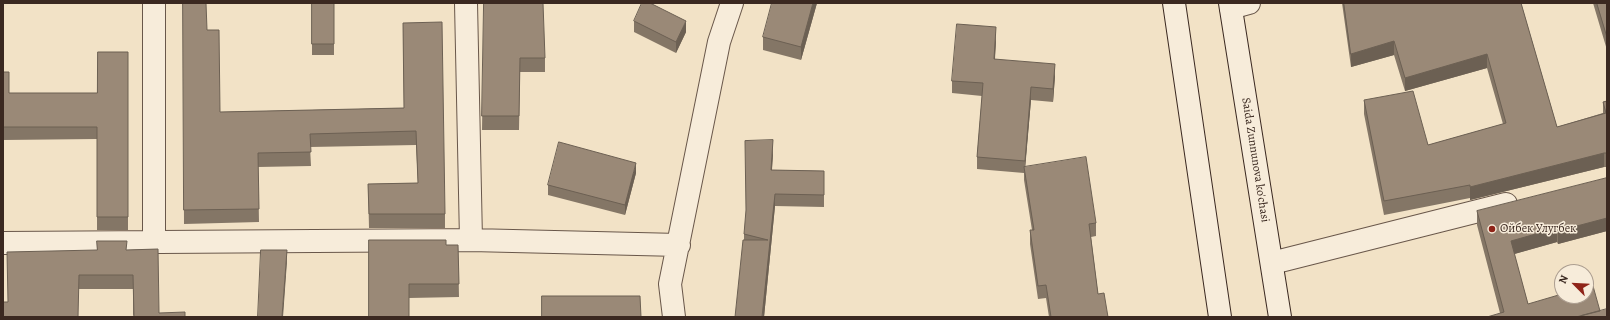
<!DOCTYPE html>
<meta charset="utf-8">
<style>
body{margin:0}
#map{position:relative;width:1610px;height:320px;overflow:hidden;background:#f2e2c6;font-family:Alegreya,serif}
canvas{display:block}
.frame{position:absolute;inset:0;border:4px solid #3b2921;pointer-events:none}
.north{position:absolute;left:1554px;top:264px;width:40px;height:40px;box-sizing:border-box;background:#f7ecda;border:1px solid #ac9e90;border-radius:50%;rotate:294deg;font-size:11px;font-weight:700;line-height:16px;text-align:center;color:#3b2921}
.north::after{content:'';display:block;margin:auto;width:14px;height:18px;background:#8f2418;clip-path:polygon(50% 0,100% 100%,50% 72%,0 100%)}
</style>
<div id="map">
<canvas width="1610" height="320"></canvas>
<div class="frame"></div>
<div class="north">N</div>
</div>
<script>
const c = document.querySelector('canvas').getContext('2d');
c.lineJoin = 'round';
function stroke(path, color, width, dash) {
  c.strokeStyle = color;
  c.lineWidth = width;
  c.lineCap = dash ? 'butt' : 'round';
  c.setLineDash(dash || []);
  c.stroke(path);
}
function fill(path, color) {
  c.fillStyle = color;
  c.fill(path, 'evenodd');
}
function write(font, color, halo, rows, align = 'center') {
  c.font = font + ' Alegreya,serif';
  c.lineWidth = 3;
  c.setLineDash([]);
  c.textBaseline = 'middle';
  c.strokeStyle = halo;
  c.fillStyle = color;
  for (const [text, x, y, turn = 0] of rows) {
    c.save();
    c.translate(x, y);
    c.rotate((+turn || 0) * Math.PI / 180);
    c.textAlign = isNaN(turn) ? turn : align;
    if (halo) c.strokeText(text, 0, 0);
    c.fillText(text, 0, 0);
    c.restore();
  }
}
const street = new Path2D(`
 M154 3V241
 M466 3 471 240
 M1231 8 1249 3
 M3 243 471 240 679 245
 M1272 263 1506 204
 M674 317 670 284 719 42 732 3`);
const secondary = new Path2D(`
 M1174 3 1220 317
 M1230 3 1280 317`);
stroke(street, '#69574a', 24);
stroke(secondary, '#3b2921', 24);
stroke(street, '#f7ecda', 22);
stroke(secondary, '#f7ecda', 22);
fill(new Path2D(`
 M183 3 207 30 220 112 404 108 403 23 445 214V228H369L368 184 418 183 416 145 310 147 311 166 258 167 259 222 184 224Z
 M312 3H334V55H312Z
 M484 3 545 58V72H520L519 130H482Z
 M817 3 801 60 763 50V37Z
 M1342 3H1521L1557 127 1603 113V102L1607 101V167H1604L1470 200V198L1384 215 1364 114V100L1428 145 1503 124 1487 68 1405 91 1394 55 1351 67Z
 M1593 3H1607V50Z
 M634 21 686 32 676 53 634 32Z
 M996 40 995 59 1055 76 1053 102 1031 100 1025 167 1096 223V236L1091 237 1098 294 1108 317H1049L1046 298 1038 299 1030 244V230H1032L1024 180V173L977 169V157L982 96 952 93V81Z
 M128 52V230H97V139L3 140V72L9 93H97Z
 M773 153 772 170 824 171V207L775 206 764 317 744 240V234Z
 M636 173 625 215 548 195V185Z
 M1607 178V231L1558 244 1557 242 1514 254 1528 304 1600 311 1607 317 1500 313 1477 225V211Z
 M369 240 446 245H458L459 297 409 298Z
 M158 249 133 317V289H79L8 302 127 250Z`), '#847666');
fill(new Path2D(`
 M813 3H817L801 60V47Z
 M686 21V32L676 53V42Z
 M996 27V40L994 71V59Z
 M1394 41V55L1351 67V54Z
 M1487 54V68L1405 91V78Z
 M1055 64V76L1053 102V89Z
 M1031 87V100L1025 170V161Z
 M773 140V153L771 182V170Z
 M1604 153V167L1470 200V187Z
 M636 163V173L625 215V205Z
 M775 194V206L764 317H762Z
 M1607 218V231L1558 244V231Z
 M1557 228V242L1511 255V241Z
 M287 250V261L283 317H282Z`), '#6c6053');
const building = new Path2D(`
 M183 3H206L207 30H219L220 112 404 108 403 23 442 22 445 214H369L368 184 418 183 416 131 310 134 311 152 258 153 259 209 184 210Z
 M312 3H334V44H312Z
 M484 3H543L545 58H520L519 116H482Z
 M642 3H650L686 21 676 42 634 21Z
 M772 3H813L801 47 763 37Z
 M1344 3H1521L1557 127 1606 113 1603 102 1607 101V153H1604L1470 187V185L1384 201 1364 100 1413 91 1428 145 1506 123 1487 54 1405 78 1394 41 1351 54Z
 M1597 3H1607V37Z
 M957 24 996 27 994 59 1055 64 1053 89 1031 87 1025 161 977 157 983 83 952 81Z
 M98 52H128V217H97V127H3V72H9V93H97Z
 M773 140 771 170 824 171V195L775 194 762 317H735L743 240H768L744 234 746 210 745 141Z
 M559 142 636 163 625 205 548 185Z
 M1086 157 1096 223 1089 224 1098 294 1104 293 1108 317H1051L1046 285 1038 286 1030 230H1034L1024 167Z
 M1607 178V218L1558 231 1557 228 1511 241 1528 304 1562 294V296H1586V288L1593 286 1600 311 1576 317H1487L1504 312 1477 211Z
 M369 240H446V245H458L459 284H409V317H369Z
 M97 241H127L126 250 158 249 159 313 185 312V317H134L133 275H79L78 317H3V302H8L7 252 97 250Z
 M261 250H287L282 317H258Z
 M542 296H640L641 317H542Z
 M1607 309V317H1581V316Z`);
fill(building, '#9a8977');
stroke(building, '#6c6053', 1);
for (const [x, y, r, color] of [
 [1492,229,4,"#8f2418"]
]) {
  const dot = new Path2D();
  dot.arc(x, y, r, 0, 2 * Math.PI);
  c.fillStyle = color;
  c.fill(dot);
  stroke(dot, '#f7ecda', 1.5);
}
write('12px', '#3b2921', '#f7ecda', [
 ["Saida Zunnunova ko'chasi",1255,160,81]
]);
write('12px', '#3b2921', '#f7ecda', [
 ["Ойбек Улугбек",1500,229]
], 'left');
</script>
